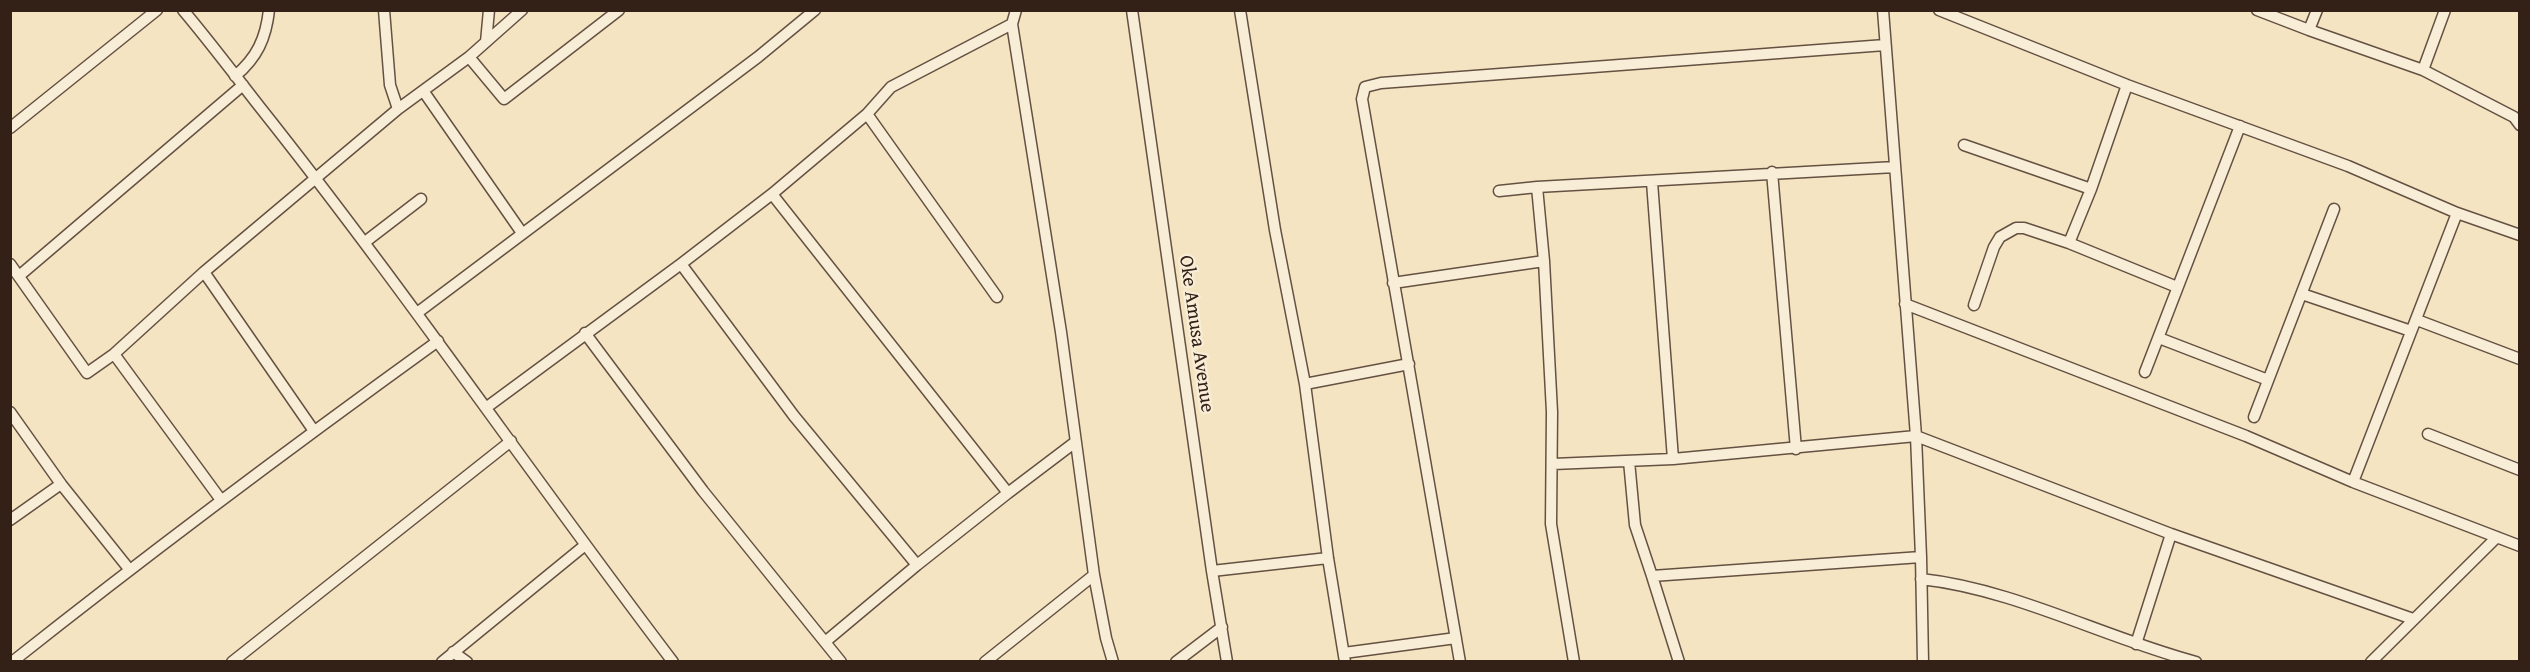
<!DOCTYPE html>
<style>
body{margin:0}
#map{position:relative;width:2530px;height:672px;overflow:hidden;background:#f5e4c2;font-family:"Gentium Book Plus",serif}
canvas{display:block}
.frame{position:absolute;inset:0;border:12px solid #332017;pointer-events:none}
</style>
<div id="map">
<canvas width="2530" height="672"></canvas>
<div class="frame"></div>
</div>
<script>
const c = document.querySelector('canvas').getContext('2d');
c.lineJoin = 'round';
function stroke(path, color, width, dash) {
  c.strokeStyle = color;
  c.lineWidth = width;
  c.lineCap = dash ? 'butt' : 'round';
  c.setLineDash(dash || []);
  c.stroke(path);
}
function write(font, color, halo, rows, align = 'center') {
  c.font = font + ' "Gentium Book Plus",serif';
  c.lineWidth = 4.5;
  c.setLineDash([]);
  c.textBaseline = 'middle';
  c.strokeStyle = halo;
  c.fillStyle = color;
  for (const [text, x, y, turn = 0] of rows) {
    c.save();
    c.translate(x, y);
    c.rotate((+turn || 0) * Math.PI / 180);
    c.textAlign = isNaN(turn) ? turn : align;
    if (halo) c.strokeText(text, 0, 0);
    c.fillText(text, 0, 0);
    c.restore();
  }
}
const minor = new Path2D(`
 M183 10C210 42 234 74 259 106 403 287 533 478 673 662
 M384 10 390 85 398 109
 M1132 10 1212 571 1227 662
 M1240 10 1275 230 1305 384 1328 558 1345 662
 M1939 10 2127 85 2348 166 2457 213 2520 235
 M2257 10 2309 30 2317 10
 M1012 24 1061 332 1094 575 1106 638 1113 662
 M2309 30 2423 70 2514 117 2520 125
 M486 42 489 10
 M469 57 504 99 619 10
 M2423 70 2445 10
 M235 76C257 58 266 38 269 10
 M424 92 522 233
 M867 114 997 297
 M10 128 157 10
 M1964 145 2091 189
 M1772 172 1796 449
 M1652 182 1673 459
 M1499 191 1537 187
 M772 194 1008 493 1074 443
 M365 242 421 199
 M2069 243 2091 189 2127 85
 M1544 261 1552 412 1551 524 1574 662
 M10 264 87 373 114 354 204 272 398 109 469 57 522 10
 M681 264 794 416 917 565 825 642
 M204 272 314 431
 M19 276 243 85
 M1393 283 1544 261 1537 187 1895 167
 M2302 294 2411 331
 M1905 304 2246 436 2353 482 2520 546
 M1974 305 1994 247 2000 237 2016 228H2024L2069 243 2177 287
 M417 313 758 57 815 10
 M2417 320 2520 359
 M585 333 703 491 841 662
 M2159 338 2268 380
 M114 354 221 500
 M2145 372 2240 126
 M1305 384 1409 364
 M487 407 681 264 772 194 867 114 891 87 1012 24 1016 10
 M10 412 61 484
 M2254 417 2334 209
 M2428 434 2520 470
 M1629 461 1635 525 1652 576
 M1553 464 1673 459 1916 436 2171 534 2413 619
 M2353 482 2457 213
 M10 520 61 484 129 569
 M1921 557 1923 662
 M917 565 1008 493
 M1212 571 1328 558
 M1921 579C2014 589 2105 638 2196 662
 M2136 644 2171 534
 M453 652 467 662
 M1344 653 1456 638
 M12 662C152 551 294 445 438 341
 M232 662 511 441
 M442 662 584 546
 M985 662 1094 575
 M1176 662 1222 627
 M1460 662 1362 99 1365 87 1381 83 1885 45
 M1679 662 1652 576 1921 557 1916 436 1883 10
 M2371 662 2497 537`);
stroke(minor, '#645142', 13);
stroke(minor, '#f8edd7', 10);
write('20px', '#332017', '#f8edd7', [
 ["Oke Amusa Avenue",1196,334,82]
]);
</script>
